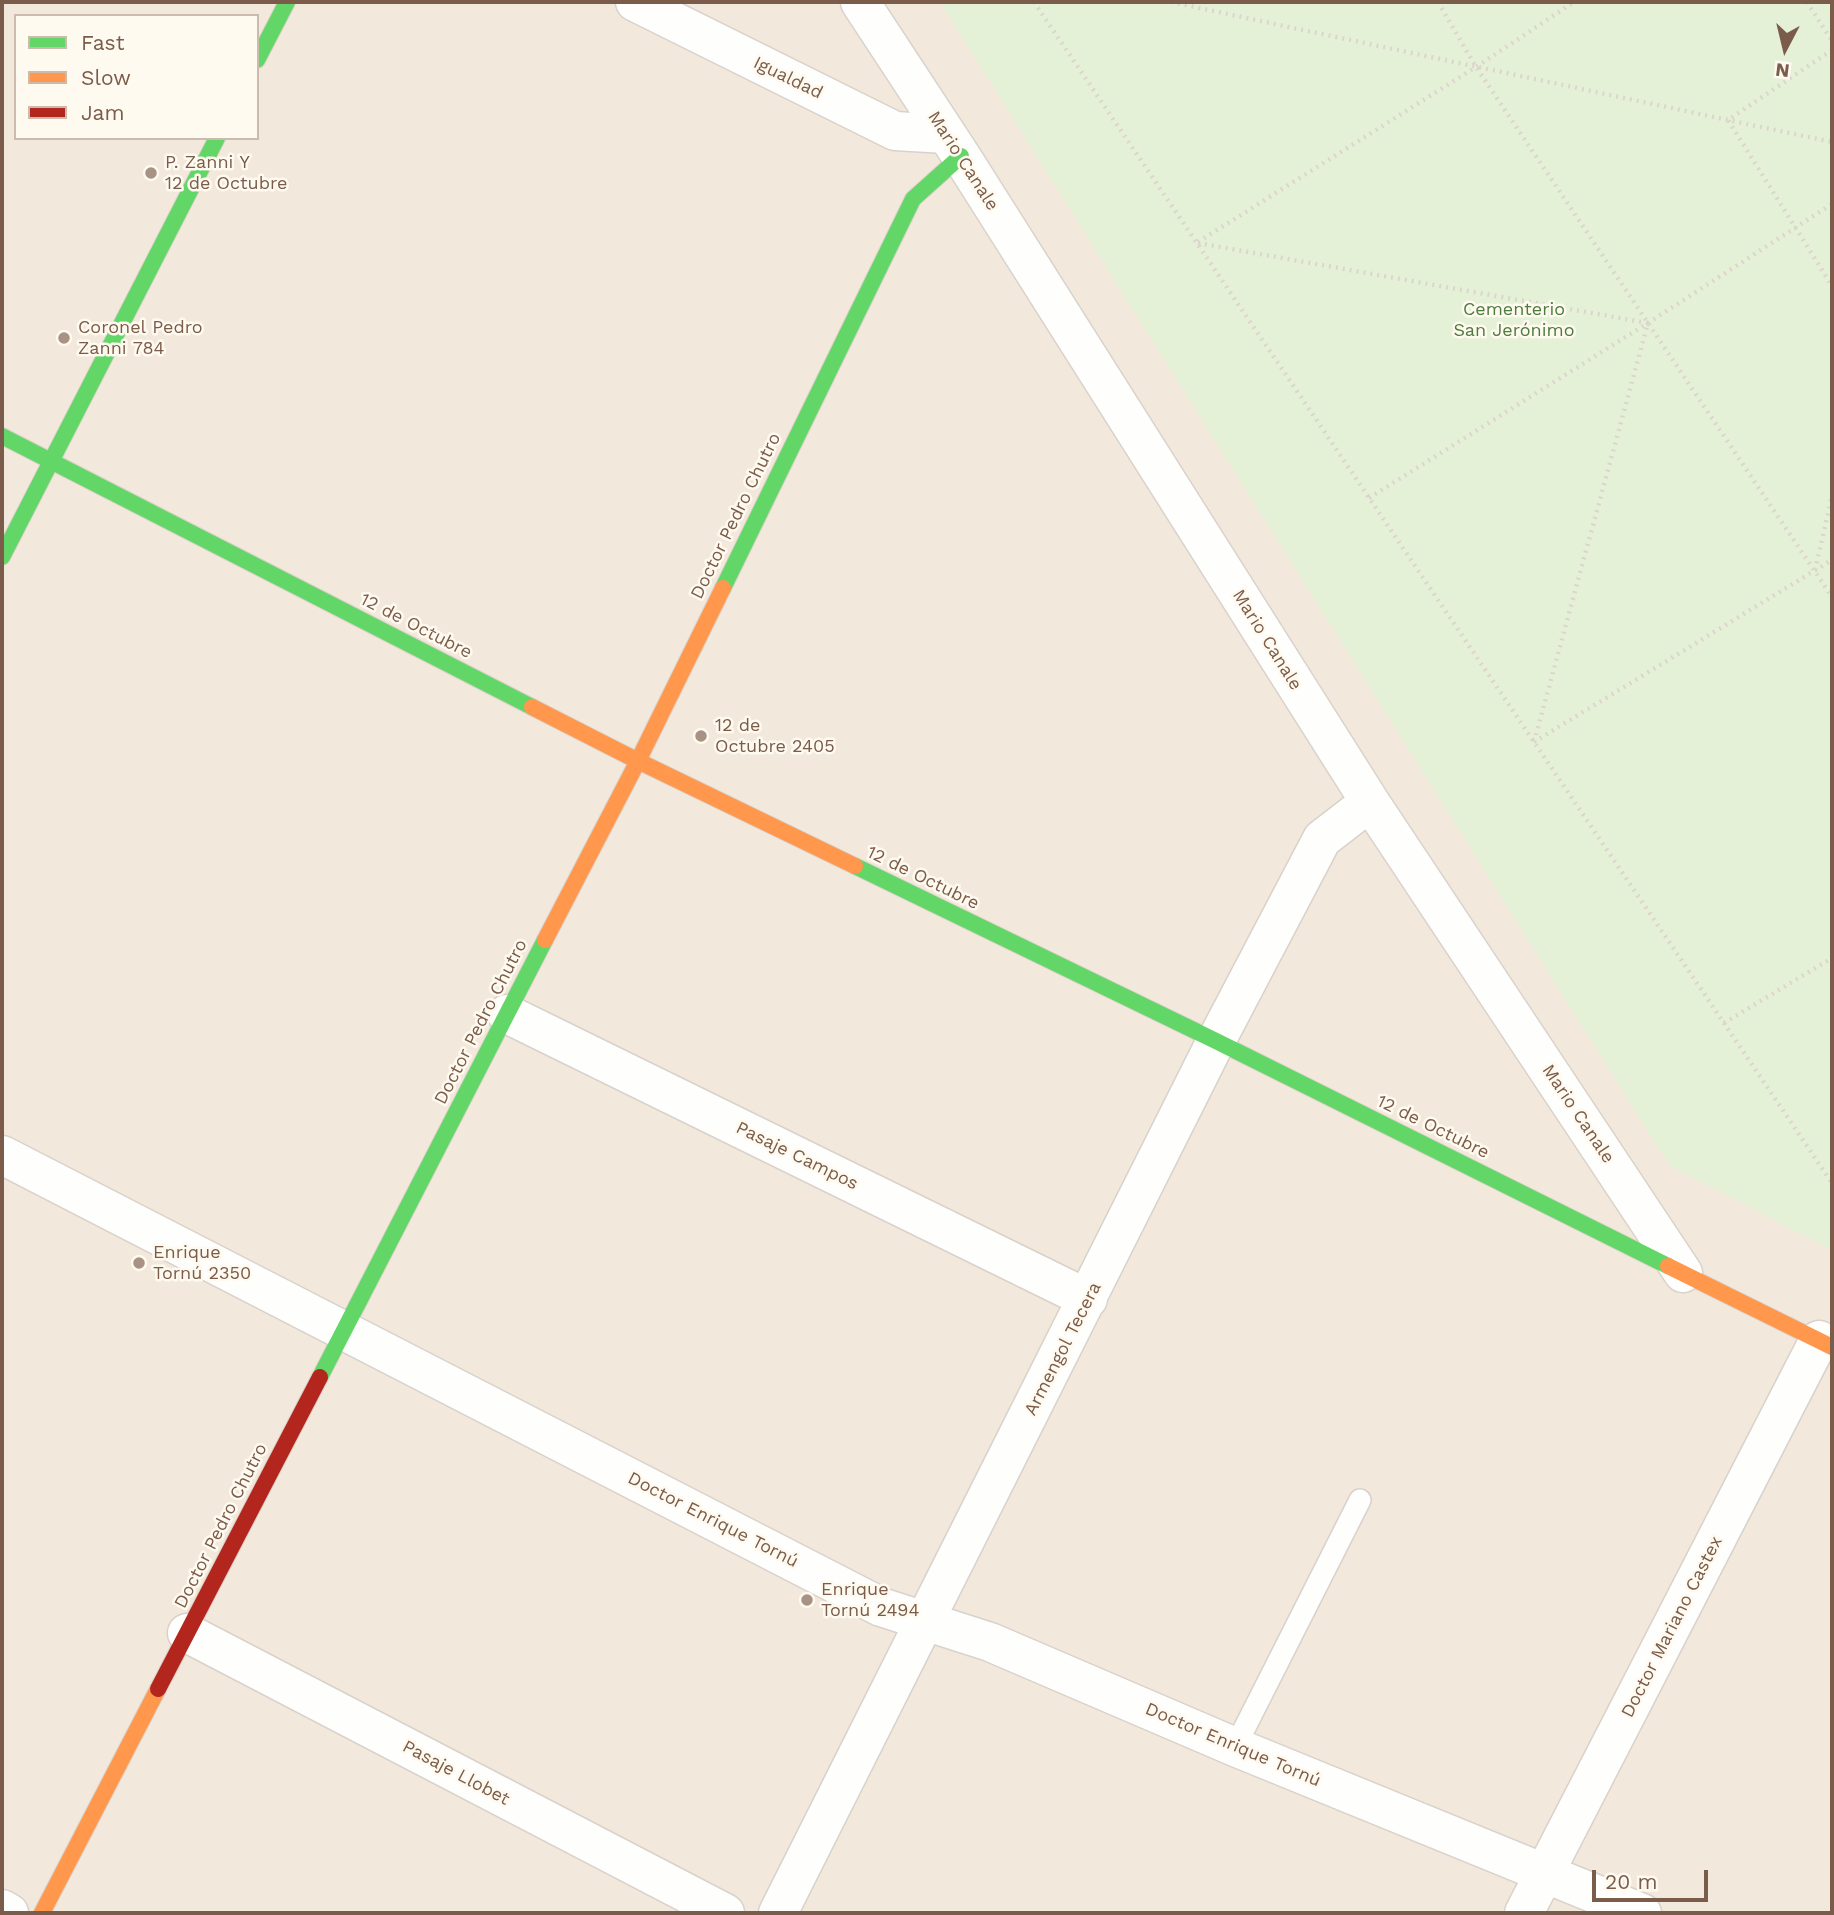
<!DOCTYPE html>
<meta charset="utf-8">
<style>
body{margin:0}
#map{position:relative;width:1834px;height:1915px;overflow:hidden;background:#f9f5ee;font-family:"Work Sans",sans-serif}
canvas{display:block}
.frame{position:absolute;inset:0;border:4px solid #7b5c4a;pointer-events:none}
.legend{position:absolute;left:14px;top:14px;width:245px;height:126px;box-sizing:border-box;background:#fffaf0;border:2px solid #cabbae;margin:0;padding:9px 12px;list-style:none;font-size:21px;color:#7b5c4a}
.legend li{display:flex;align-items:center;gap:14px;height:35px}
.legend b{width:35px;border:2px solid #cabbae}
.north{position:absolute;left:1750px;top:14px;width:70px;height:70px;-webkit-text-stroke:5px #fffaf0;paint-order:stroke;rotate:187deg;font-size:19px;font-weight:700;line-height:28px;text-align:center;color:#7b5c4a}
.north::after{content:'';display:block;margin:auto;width:24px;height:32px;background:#7b5c4a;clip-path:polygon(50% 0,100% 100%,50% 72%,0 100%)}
.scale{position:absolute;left:1592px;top:1870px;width:116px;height:32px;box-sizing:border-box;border:4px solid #7b5c4a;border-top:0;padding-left:9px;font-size:21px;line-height:24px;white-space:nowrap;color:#7b5c4a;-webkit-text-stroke:5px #fffaf0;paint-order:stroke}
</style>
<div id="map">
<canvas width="1834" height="1915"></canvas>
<div class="frame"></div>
<ul class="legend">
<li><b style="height:9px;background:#63d668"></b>Fast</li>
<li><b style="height:9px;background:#ff974d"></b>Slow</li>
<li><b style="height:9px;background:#b3261e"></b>Jam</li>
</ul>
<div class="north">N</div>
<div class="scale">20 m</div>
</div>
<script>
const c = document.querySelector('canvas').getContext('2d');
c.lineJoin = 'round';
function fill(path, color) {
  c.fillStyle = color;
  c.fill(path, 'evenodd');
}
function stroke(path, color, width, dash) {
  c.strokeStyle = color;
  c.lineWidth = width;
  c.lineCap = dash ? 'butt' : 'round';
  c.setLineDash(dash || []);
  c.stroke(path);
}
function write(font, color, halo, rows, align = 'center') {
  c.font = font + ' "Work Sans",sans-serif';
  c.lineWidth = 5;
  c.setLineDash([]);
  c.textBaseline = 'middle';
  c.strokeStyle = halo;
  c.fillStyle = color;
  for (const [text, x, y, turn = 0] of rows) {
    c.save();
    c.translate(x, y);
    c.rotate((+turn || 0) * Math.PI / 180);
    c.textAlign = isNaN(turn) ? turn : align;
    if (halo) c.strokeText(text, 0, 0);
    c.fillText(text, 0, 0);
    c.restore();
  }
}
fill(new Path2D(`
 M2 2H1832V1913H2ZM16 16H257V138H16Z`), '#f2e8db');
fill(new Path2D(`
 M940 2H1832V1250L1669 1165Z`), '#e5f1d7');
const lane = new Path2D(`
 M1235 1747 1360 1500`);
const street = new Path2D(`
 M635 2 895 131 946 134
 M860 2 961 156 1370 802 1683 1273
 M507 1014 1088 1299
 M2 1155 881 1607 990 1642 1235 1747 1642 1913
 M187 1633 725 1913
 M2 1909 9 1913
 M778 1913 1216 1041 1322 839 1370 802
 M1524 1913 1819 1340`);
const fast = new Path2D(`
 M257 60 287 2
 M2 436 532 707
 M2 557 217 138
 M723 588 913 199 961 156
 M855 866 1216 1041 1668 1266
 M320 1377 545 940`);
const slow = new Path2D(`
 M532 707 638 761 855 866
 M545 940 638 761 723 588
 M1668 1266 1832 1347
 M42 1913 158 1689`);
const jam = new Path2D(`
 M158 1689 320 1377`);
stroke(lane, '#d9d2cc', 24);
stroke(street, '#d9d2cc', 41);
stroke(fast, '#d9d1c9', 18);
stroke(slow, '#d9d1c9', 18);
stroke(jam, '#d9d1c9', 18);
stroke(new Path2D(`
 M1034 2 1832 1183
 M1171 2 1832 142
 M1438 2 1476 67 1832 597
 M1807 2 1832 41
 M1832 50 1728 120 1832 286
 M1198 242 1476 67 1574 2
 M1198 243 1648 323 1534 742
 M1369 498 1648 323 1832 204
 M1815 570 1832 496
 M1534 742 1832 560
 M1724 1023 1832 958`), '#dcd5ce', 4.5, [2, 5]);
stroke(lane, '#fefefc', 21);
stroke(street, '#fefefc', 38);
stroke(fast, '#63d668', 16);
stroke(slow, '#ff974d', 16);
stroke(jam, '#b3261e', 16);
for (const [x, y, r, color] of [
 [151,173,7,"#a79283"],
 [64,338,7,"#a79283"],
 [701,736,7,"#a79283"],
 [139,1263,7,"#a79283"],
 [807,1600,7,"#a79283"]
]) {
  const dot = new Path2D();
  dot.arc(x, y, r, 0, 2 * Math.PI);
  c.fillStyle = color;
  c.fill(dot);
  stroke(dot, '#fffaf0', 2.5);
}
write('18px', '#7b5c4a', '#fffaf0', [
 ["Igualdad",788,78,26],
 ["Mario Canale",963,161,57],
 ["Doctor Pedro Chutro",736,516,-64],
 ["12 de Octubre",416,626,27],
 ["Mario Canale",1267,640,58],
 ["12 de Octubre",923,878,26],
 ["Doctor Pedro Chutro",481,1022,-63],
 ["Mario Canale",1578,1114,56],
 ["12 de Octubre",1433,1127,26],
 ["Pasaje Campos",797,1156,26],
 ["Armengol Tecera",1063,1349,-63],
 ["Doctor Enrique Tornú",713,1520,27],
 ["Doctor Pedro Chutro",221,1526,-63],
 ["Doctor Mariano Castex",1672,1627,-63],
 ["Doctor Enrique Tornú",1233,1745,23],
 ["Pasaje Llobet",456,1773,28]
]);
write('18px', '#7b5c4a', '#fffaf0', [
 ["P. Zanni Y",165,163],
 ["12 de Octubre",165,184],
 ["Coronel Pedro",78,328],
 ["Zanni 784",78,349],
 ["12 de",715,726],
 ["Octubre 2405",715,747],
 ["Enrique",153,1253],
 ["Tornú 2350",153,1274],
 ["Enrique",821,1590],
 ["Tornú 2494",821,1611]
], 'left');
write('18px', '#4e7b3e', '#fffaf0', [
 ["Cementerio",1514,310],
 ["San Jerónimo",1514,331]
]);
</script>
